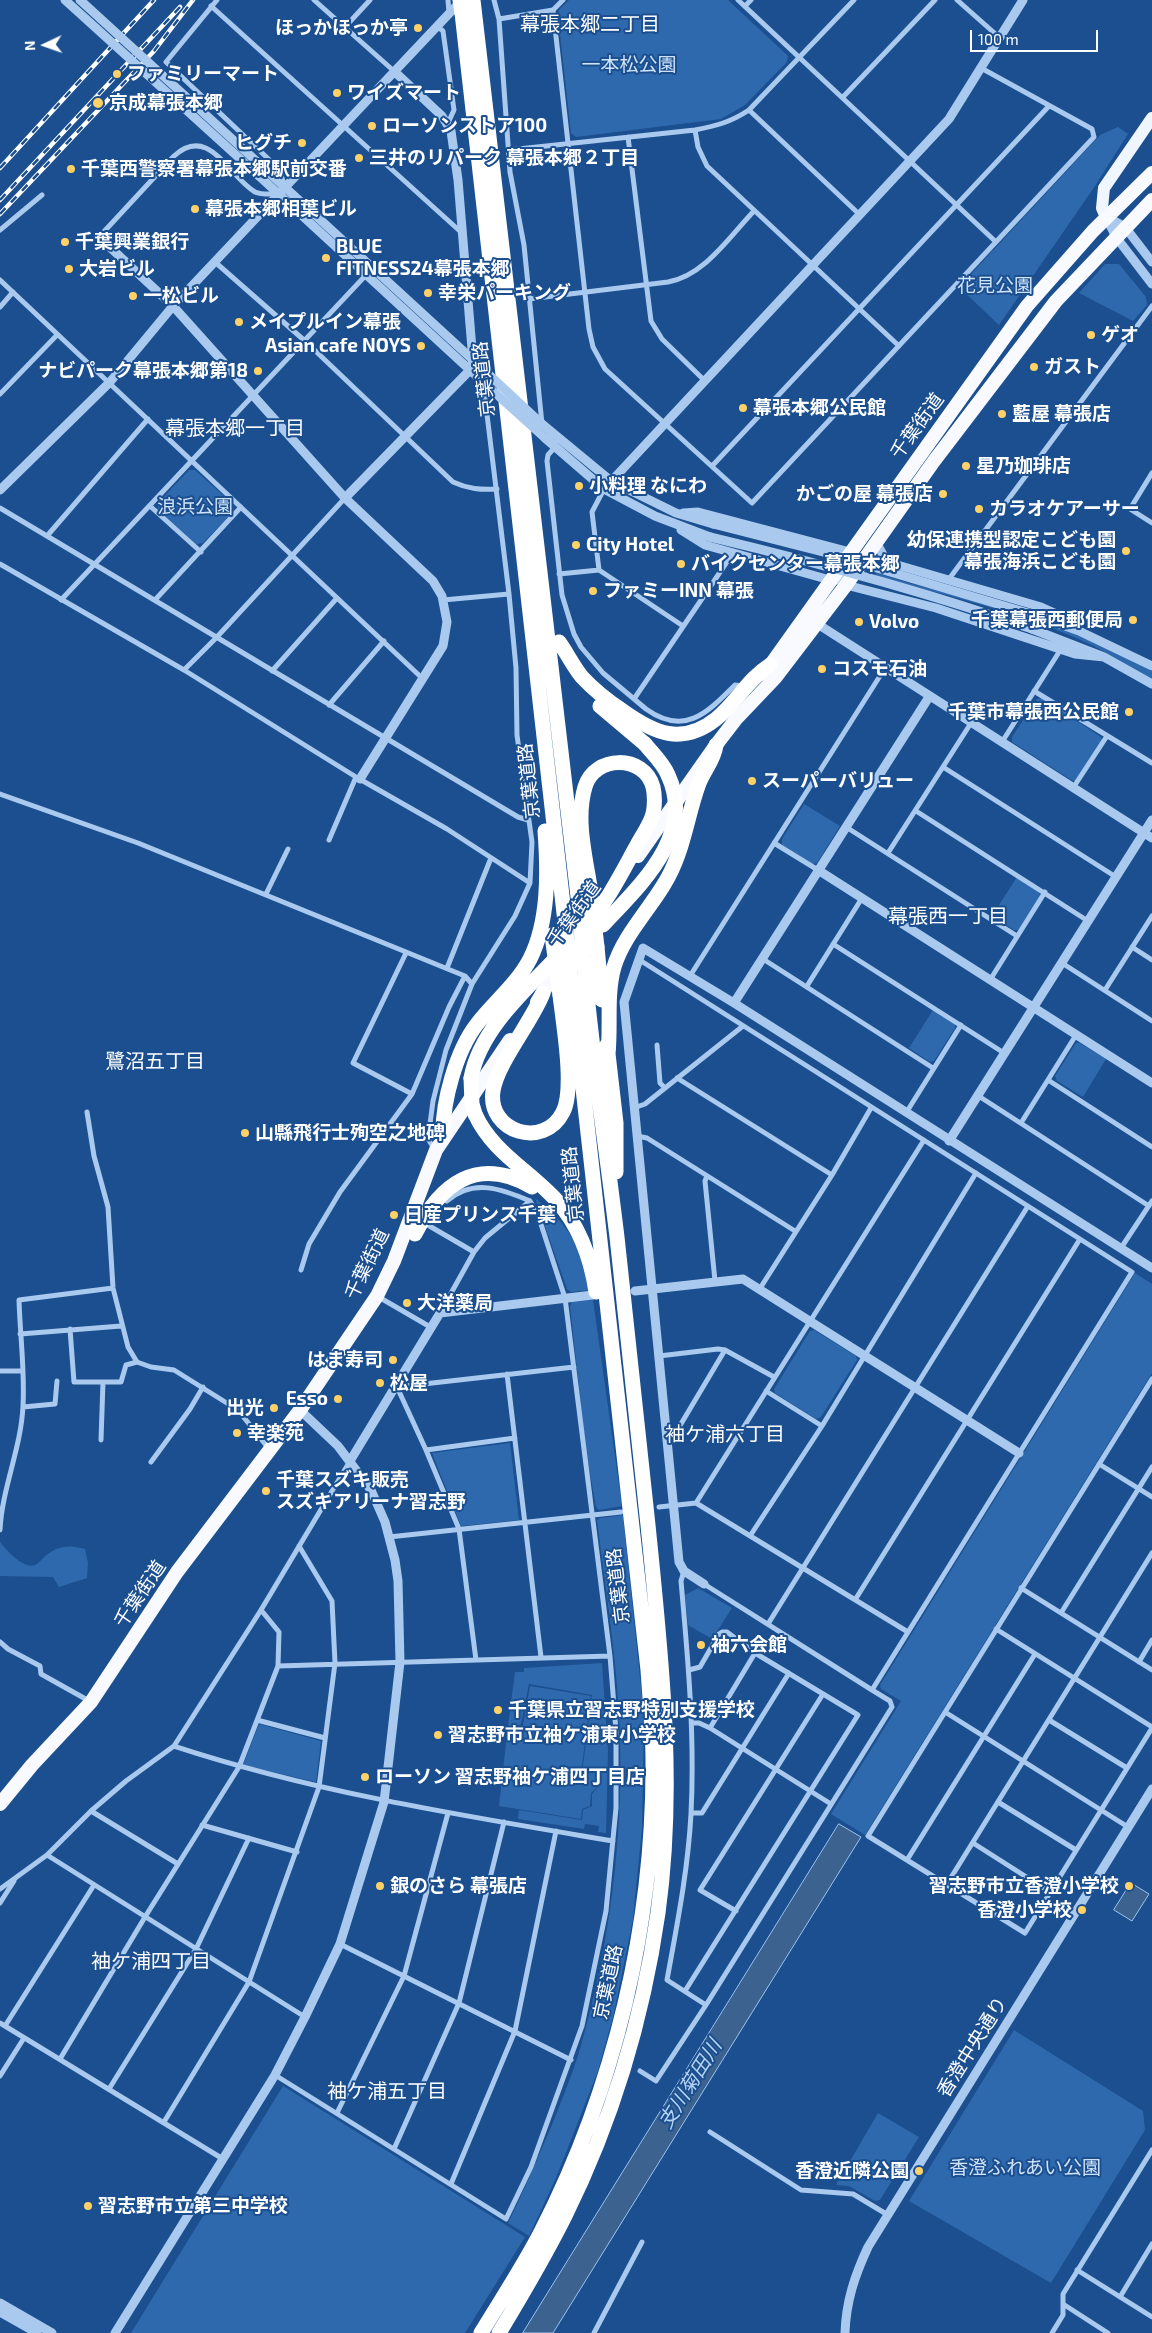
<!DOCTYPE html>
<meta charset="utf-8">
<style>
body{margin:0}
#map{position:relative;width:1152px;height:2333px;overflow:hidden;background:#1b4f8f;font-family:"Exo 2",sans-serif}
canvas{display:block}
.north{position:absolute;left:20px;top:20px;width:50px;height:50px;-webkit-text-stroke:4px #1b4f8f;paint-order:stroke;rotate:267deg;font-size:14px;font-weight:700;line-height:20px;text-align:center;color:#fff}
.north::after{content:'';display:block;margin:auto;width:18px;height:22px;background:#fff;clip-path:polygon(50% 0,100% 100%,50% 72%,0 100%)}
.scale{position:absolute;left:970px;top:30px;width:128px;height:22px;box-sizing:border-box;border:2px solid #fff;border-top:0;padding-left:6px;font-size:15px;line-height:18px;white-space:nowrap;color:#fff;-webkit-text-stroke:4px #1b4f8f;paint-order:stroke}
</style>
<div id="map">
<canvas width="1152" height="2333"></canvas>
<div class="north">N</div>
<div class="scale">100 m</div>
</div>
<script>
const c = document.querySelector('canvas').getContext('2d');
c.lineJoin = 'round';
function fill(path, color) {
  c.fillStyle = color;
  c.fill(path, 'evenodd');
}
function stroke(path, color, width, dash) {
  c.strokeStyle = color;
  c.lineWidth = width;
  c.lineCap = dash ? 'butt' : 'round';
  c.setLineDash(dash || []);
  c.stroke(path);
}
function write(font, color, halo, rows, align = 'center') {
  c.font = font + ' "Exo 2","Noto Sans JP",sans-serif';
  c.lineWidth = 4;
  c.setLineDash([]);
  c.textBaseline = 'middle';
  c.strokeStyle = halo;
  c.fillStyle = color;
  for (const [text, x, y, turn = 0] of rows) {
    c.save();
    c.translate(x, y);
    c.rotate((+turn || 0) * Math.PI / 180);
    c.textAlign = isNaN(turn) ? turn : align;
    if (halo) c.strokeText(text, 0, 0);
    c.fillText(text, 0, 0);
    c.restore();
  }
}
fill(new Path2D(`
 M569 0H728L788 56 787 62 745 105 721 119 576 137 571 133 558 16 559 10Z
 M1118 127 1128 134 1093 189 999 325 961 289 960 286 1100 135Z
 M1105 264H1119L1146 297 1147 305 1133 321 1079 293Z
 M189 470H195L233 504 234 511 203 543 196 544 158 510V503Z
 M876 573C919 587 967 597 1011 611 1059 625 1105 645 1148 668L1152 671V680C1131 668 1111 654 1089 644 1024 613 948 596 879 577L875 575Z
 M1042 698 1101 737 1102 740 1077 781H1073L1012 742V737L1037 699Z
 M804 804 840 826 817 863 813 864 782 845V839Z
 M1017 877 1039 891 1040 896 1019 930H1014L992 916Z
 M933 1010 955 1024V1028L934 1061 930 1062 909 1048Z
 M1076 1043H1080L1106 1059 1083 1097 1057 1081 1055 1076Z
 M535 1198C572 1228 579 1245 591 1290L571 1292 567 1289Z
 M1135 1273 1152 1284V1373L865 1835 831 1814 901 1701 881 1689 880 1685Z
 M593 1300 622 1506 599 1510 596 1507 586 1451 570 1306 572 1302Z
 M814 1330 856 1356 857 1360 821 1417 816 1419 775 1393 774 1389 810 1331Z
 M510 1443 519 1520 461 1526 432 1453Z
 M623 1515 644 1716 642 1828 633 1919 614 2013 598 2071 556 2178 529 2236 508 2223C525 2189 539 2155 554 2120 563 2096 573 2073 580 2049 609 1948 623 1843 620 1738 618 1665 606 1592 597 1520L600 1518Z
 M0 1542C7 1551 23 1569 35 1565 38 1564 42 1559 44 1557 57 1546 68 1544 85 1549L88 1563 87 1578 59 1587 53 1577 0 1576Z
 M698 1588 732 1608 712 1639 688 1625 685 1595Z
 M602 1663 608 1751 606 1833 598 1832 599 1826 585 1824 584 1829 518 1819 519 1810 582 1820 583 1810 592 1806V1794L600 1784 591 1793 590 1806 582 1809 581 1819 499 1806 507 1734 523 1725 530 1686 591 1696 581 1773 601 1775 582 1773 592 1695 529 1684 521 1724 507 1733 515 1672H524V1668Z
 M259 1724 321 1741 316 1782 243 1765Z
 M1014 2030 1143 2111 1145 2130 1051 2283 909 2201Z
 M283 2086 525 2237 465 2333H131Z
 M878 2113 919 2137 880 2200 875 2201 849 2186 836 2185Z`), '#2e69ad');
const water = new Path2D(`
 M839 1824 861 1837 553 2333H523Z
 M1131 1883 1149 1894 1132 1921 1114 1910Z`);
fill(water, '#3c6290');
stroke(water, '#9cc4f0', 1);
stroke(new Path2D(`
 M217 0 166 62 279 169 284 184
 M314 0 395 72
 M448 0 449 13
 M494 0 499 19 510 172 524 245 542 424
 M738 0 996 242
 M957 0 1000 38
 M211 6 462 233
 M745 6 751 0
 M553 10 589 329 593 347 605 369 752 503 1094 137 1092 129 981 68
 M499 19 553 10 563 0
 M345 27 370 0
 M438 27 443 31 454 110 448 123
 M843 97 935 0
 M749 110 860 215
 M695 130 698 147 707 166 899 346
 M628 137 651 321 662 339 705 381
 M509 150 695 130C716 126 731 122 749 110L854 0
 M0 230 42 195
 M99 237 174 156C209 124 228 176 255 192 261 195 272 194 278 194
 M215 262 305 341 453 482C468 489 481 490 497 489
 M0 280 423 679
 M529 299 668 282C705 275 729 237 754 211
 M0 307 13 292
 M483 382 509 594
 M0 394 57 335
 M555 447 548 455 547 461 562 595 574 634 581 647 603 673 646 709C685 737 708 712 735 685L742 686
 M713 465 1049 106
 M1152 473 1130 509 1152 523
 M150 506 201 552
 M0 508 518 817 528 820
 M47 536 148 419
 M0 564 184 670 356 777 447 829 530 883
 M599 570 592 512 604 489
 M559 574 599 570 683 626
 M949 579 1152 306
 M61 600 366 275
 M155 600 241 507
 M184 670 216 638 345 498
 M272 671 337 598
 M1034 691 1152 763
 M634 699 733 553
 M329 705 384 641
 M1002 742 1061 649
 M943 767 1116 877
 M1073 788 1107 736
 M0 794 138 843 465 976 472 984
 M916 811 1088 921
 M846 827 1017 936
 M329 840 356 777
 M774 843 818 870
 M888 853 971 723
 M266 894 288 849
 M833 944 1004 1053
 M1132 947 1152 960
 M406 953 353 1063 412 1094
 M638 959 1132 1272 872 1690
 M763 959 933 1068
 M1062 963 1152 1021
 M447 968 491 858
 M690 976 885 668
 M990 980 1045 892
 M807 986 862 898
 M1105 990 1152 916
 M657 1045 660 1083 665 1088
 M677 1078 832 1175
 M1048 1080 1152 1147
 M977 1095 1149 1206
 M634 1108 645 1104 743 1026
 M87 1112 94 1156 108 1207 113 1288 128 1347 137 1362 151 1367 174 1370 238 1410 269 1449
 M906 1113 961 1025
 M1021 1123 1076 1035
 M637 1136 647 1138 795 1231
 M435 1150 428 1139 433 1101 446 1050 472 984 515 916 530 883 532 842 517 735 516 668 509 594 443 600
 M707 1176 705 1181 715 1281
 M426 1224 474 1252
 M1121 1248 1152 1201
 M301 1270 309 1244 340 1192 412 1094 449 1007 465 976
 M759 1290 832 1175 871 1108
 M377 1296 432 1328
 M440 1313 474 1252 485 1238 530 1201
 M70 1329 74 1382H103
 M20 1334 121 1326
 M659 1356 718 1349 725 1350 774 1377
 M0 1371H22
 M507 1374 541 1657
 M1152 1379 868 1836 1025 1933 1152 1728
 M766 1391 822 1426
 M23 1407 55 1404 57 1381
 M667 1438 675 1434 725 1350
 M101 1440 103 1382H121L126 1365 137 1362
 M426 1450 515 1438
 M151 1462 190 1409 203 1387
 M1099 1464 1152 1497
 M696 1503 924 1140
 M659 1507 696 1503 908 1632
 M0 1530C2 1488 21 1449 23 1406 25 1371 20 1335 19 1300L113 1288
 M750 1536 822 1426 976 1173
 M389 1537 621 1512
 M684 1571 681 1581C688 1659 695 1736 691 1814 688 1870 677 1925 667 1980L706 2005
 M1021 1588 1152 1670
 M855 1600 1080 1239
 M1061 1613 1152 1467
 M768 1624 1028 1206
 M996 1629 1152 1727
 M0 1642 8 1649 40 1666 41 1674 91 1702
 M476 1660 459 1529 426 1450 397 1387 574 1367
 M1139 1662 1152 1640
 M278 1666 610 1656
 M945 1712 1128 1827
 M257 1720 325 1738
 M1049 1720 1127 1768
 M692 1723H699L710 1728 831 1804
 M710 1728 755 1653
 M174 1746 261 1610 350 1461
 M998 1802 1076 1850
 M91 1811 178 1864
 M691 1813H702L789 1673
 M202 1825 297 1852
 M973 1843 1050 1892
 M47 1855 305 2017
 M907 1860 1035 1654
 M947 1884 1152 1553
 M0 1889 47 1855 91 1811 126 1781 174 1746C317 1793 465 1816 613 1841
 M0 1903 14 1881
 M736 1911 700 1890 823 1694
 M340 1944 571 2060
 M685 1991 858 1715 755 1653 727 1632H722L719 1634 700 1667 689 1670
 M0 2023 223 2159
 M5 2026 94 1885
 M60 2059 145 1917 239 1767 278 1666 279 1632 261 1610
 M640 2071 656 2081 706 2005 892 1707 890 1701 872 1690 704 1584
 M275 2075 506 2219 531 2167 582 2026 606 1911 616 1808V1731L610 1656 565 1298 538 1215 530 1201C502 1189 473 1178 447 1201
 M0 2076 24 2038
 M109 2089 196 1949 249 1838
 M337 2113 404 1976 448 1813
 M164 2122 249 1982 319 1787 335 1663 332 1601 299 1546
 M710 2132 801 2190 853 2194 888 2215
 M394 2149 459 2003 504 1822
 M451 2184 515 2031 556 1831
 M1077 2270 1152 2317
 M1120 2297 1152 2244
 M1063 2304 1108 2333
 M594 2333 642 2242
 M1052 2333 1063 2315V2294L1152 2150`), '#a9c9ee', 5);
stroke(new Path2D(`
 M265 169 484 370
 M259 176 483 382
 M1106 217 1116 237 1152 284
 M1107 217 1125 227 1152 262
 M99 237 173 306 345 498 433 581 442 596 447 622 443 646 360 779
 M542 424 611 481 676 513 713 524
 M545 438 604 489 655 516 710 537
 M604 489 949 119 1023 0
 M0 490 110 382 173 306 461 1
 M345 498 470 370 473 361 458 180 451 131 442 116 395 72
 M683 513 698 512 850 552
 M681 530 705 545 830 580H838L852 573
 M876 542 887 562 1041 607 1061 616 1079 631
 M846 585 936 608 1075 654 1104 657
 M1038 616 1079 631 1152 666
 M816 623 1152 838
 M1032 629 1104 657 1152 684
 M818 870 1152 1083
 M734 1003 929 697
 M949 1141 1152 820
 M635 1291 743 1279 1019 1453
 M350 1461 440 1313 593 1295
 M704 1584 684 1571 679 1562 624 1002 643 948 734 1003 1152 1268
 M0 2303 52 2333
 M0 2312 37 2333
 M115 2333 275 2075 305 2017 340 1944 384 1802 400 1662 398 1581 395 1560 385 1522 371 1490 338 1446 300 1410
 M845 2333C846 2301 855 2275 868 2247L1152 1789`), '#a9c9ee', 9);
stroke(new Path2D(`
 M1106 217 1102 208 1104 188 1152 118`), '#f0f6ff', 12);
stroke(new Path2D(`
 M764 674 1027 306 1093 231 1152 173
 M638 856 716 745 736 719 775 678 846 585 934 461 1056 301 1152 200
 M537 1002 560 965
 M0 1804 32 1765 91 1702 177 1572 300 1410 377 1296 394 1261 436 1150 510 1040`), '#f8faff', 14);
stroke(new Path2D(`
 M473 0 579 905
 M462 13 565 922
 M559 642C567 653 573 666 582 677 594 690 608 701 623 711 654 733 682 746 716 719 736 703 748 679 770 665
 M600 706 645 744
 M587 924C608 901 621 874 636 847 641 837 648 828 652 817 655 809 655 795 653 787 644 754 594 755 585 787 575 820 586 859 591 893
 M597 947 602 1000
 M543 993C532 1022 497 1063 493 1091 487 1132 544 1150 563 1112 575 1089 563 1023 560 995
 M607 1045 616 1123V1172
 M608 1054C611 1025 606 995 614 967 623 937 647 912 663 886 683 855 686 820 698 786 703 771 714 761 716 745
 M471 1078C480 1028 528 988 562 952
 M475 1114C492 1152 530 1171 557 1201 580 1227 591 1258 596 1292
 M443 1136C442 1103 456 1051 477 1024 494 1002 517 984 530 959 549 921 548 872 545 831
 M415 1234C440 1184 477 1155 532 1187
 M481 2333C501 2300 523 2267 541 2232 615 2088 654 1923 653 1761 653 1731 650 1700 648 1670L571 981
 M499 2333C522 2295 545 2256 565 2216 612 2121 643 2017 658 1913 676 1784 661 1654 648 1525 638 1429 628 1333 617 1237 606 1146 592 1055 584 964`), '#fff', 15);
const rail = new Path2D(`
 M0 168 154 0
 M0 200 180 7
 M0 214 154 51 193 0`);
stroke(rail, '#fff', 4.5);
stroke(rail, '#1b4f8f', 2.5, [8]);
stroke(new Path2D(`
 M65 0 259 176
 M80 0 265 169
 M484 370 542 424
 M483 382 545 438
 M713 524 823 552 1038 616
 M710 537C819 563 927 592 1032 629`), '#a9c9ee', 9);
stroke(new Path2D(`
 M460 0 462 13
 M591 893 597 947
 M579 905 584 964
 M565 922 571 981
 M603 925C640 885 696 835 668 775 663 763 653 754 645 744
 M552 935 560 995
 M471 1078 472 1104 475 1114`), '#fff', 15);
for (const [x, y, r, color] of [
 [418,28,5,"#ffd166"],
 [117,74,5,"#ffd166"],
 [337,93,5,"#ffd166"],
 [98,103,6,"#ffd166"],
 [372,126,5,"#ffd166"],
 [302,143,5,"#ffd166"],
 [359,158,5,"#ffd166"],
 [71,169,5,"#ffd166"],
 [195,209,5,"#ffd166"],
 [65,242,5,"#ffd166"],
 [326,258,5,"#ffd166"],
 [69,269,5,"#ffd166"],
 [428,293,5,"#ffd166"],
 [133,296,5,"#ffd166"],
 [239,322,5,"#ffd166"],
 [1091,335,5,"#ffd166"],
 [421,346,5,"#ffd166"],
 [1034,367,5,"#ffd166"],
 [258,371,5,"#ffd166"],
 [743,408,5,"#ffd166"],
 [1002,414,5,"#ffd166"],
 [966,466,5,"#ffd166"],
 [579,486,5,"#ffd166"],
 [943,494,5,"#ffd166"],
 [979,509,5,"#ffd166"],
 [576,545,5,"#ffd166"],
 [1126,551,5,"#ffd166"],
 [681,564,5,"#ffd166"],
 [593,591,5,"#ffd166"],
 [1133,620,5,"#ffd166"],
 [859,622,5,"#ffd166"],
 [822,669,5,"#ffd166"],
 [1129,712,5,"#ffd166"],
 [752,781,5,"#ffd166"],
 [245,1133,5,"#ffd166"],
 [394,1215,5,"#ffd166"],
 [407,1303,5,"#ffd166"],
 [393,1360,5,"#ffd166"],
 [380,1383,5,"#ffd166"],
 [338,1399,5,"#ffd166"],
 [274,1408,5,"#ffd166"],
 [237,1433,5,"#ffd166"],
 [266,1491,5,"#ffd166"],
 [701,1645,5,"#ffd166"],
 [498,1710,5,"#ffd166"],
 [438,1735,5,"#ffd166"],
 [365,1777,5,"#ffd166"],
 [380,1886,5,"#ffd166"],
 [1129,1886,5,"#ffd166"],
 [1082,1910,5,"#ffd166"],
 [919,2171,5,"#ffd166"],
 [88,2206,5,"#ffd166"]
]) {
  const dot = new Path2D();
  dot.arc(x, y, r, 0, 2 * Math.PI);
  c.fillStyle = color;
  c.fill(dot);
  stroke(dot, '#1b4f8f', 2);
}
write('bold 19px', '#fff', '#1b4f8f', [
 ["ほっかほっか亭",408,28,"right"],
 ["ファミリーマート",127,74],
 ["ワイズマート",347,93],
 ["京成幕張本郷",109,103],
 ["ローソンストア100",382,126],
 ["ヒグチ",292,143,"right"],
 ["三井のリパーク 幕張本郷２丁目",369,158],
 ["千葉西警察署幕張本郷駅前交番",81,169],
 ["幕張本郷相葉ビル",205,209],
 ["千葉興業銀行",75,242],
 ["BLUE",336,247],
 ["FITNESS24幕張本郷",336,269],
 ["大岩ビル",79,269],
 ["幸栄パーキング",438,293],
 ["一松ビル",143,296],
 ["メイプルイン幕張",249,322],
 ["ゲオ",1101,335],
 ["Asian cafe NOYS",411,346,"right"],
 ["ガスト",1044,367],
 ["ナビパーク幕張本郷第18",248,371,"right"],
 ["幕張本郷公民館",753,408],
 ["藍屋 幕張店",1012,414],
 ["星乃珈琲店",976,466],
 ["小料理 なにわ",589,486],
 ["かごの屋 幕張店",933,494,"right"],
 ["カラオケアーサー",989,509],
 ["幼保連携型認定こども園",1116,540,"right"],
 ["幕張海浜こども園",1116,562,"right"],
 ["City Hotel",586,545],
 ["バイクセンター幕張本郷",691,564],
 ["ファミーINN 幕張",603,591],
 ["千葉幕張西郵便局",1123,620,"right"],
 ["Volvo",869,622],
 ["コスモ石油",832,669],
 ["千葉市幕張西公民館",1119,712,"right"],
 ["スーパーバリュー",762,781],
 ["山縣飛行士殉空之地碑",255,1133],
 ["日産プリンス千葉",404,1215],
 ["大洋薬局",417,1303],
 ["はま寿司",383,1360,"right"],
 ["松屋",390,1383],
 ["Esso",328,1399,"right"],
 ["出光",264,1408,"right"],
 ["幸楽苑",247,1433],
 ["千葉スズキ販売",276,1480],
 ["スズキアリーナ習志野",276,1502],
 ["袖六会館",711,1645],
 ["千葉県立習志野特別支援学校",508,1710],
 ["習志野市立袖ケ浦東小学校",448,1735],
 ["ローソン 習志野袖ケ浦四丁目店",375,1777],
 ["銀のさら 幕張店",390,1886],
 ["習志野市立香澄小学校",1119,1886,"right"],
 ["香澄小学校",1072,1910,"right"],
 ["香澄近隣公園",909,2171,"right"],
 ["習志野市立第三中学校",98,2206]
], 'left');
write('19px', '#cfe3fa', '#1b4f8f', [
 ["一本松公園",629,65],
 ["花見公園",995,286],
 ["浪浜公園",195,507],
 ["香澄ふれあい公園",1025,2168]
]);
write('19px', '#fff', '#1b4f8f', [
 ["京葉道路",484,379,-96],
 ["千葉街道",917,426,-54],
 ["京葉道路",529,781,-96],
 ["千葉街道",574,914,-54],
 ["京葉道路",573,1184,-96],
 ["千葉街道",367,1264,-64],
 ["京葉道路",618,1586,-97],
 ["千葉街道",140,1594,-56],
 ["京葉道路",608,1982,-78],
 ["香澄中央通り",972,2047,-58]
]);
write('20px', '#fff', '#1b4f8f', [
 ["幕張本郷二丁目",590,24],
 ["幕張本郷一丁目",235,428],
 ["幕張西一丁目",948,916],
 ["鷺沼五丁目",155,1061],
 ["袖ケ浦六丁目",725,1434],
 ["袖ケ浦四丁目",151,1961],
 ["袖ケ浦五丁目",387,2091]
]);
write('italic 20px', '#b5d3f5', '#1b4f8f', [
 ["支川菊田川",690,2084,-58]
]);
</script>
